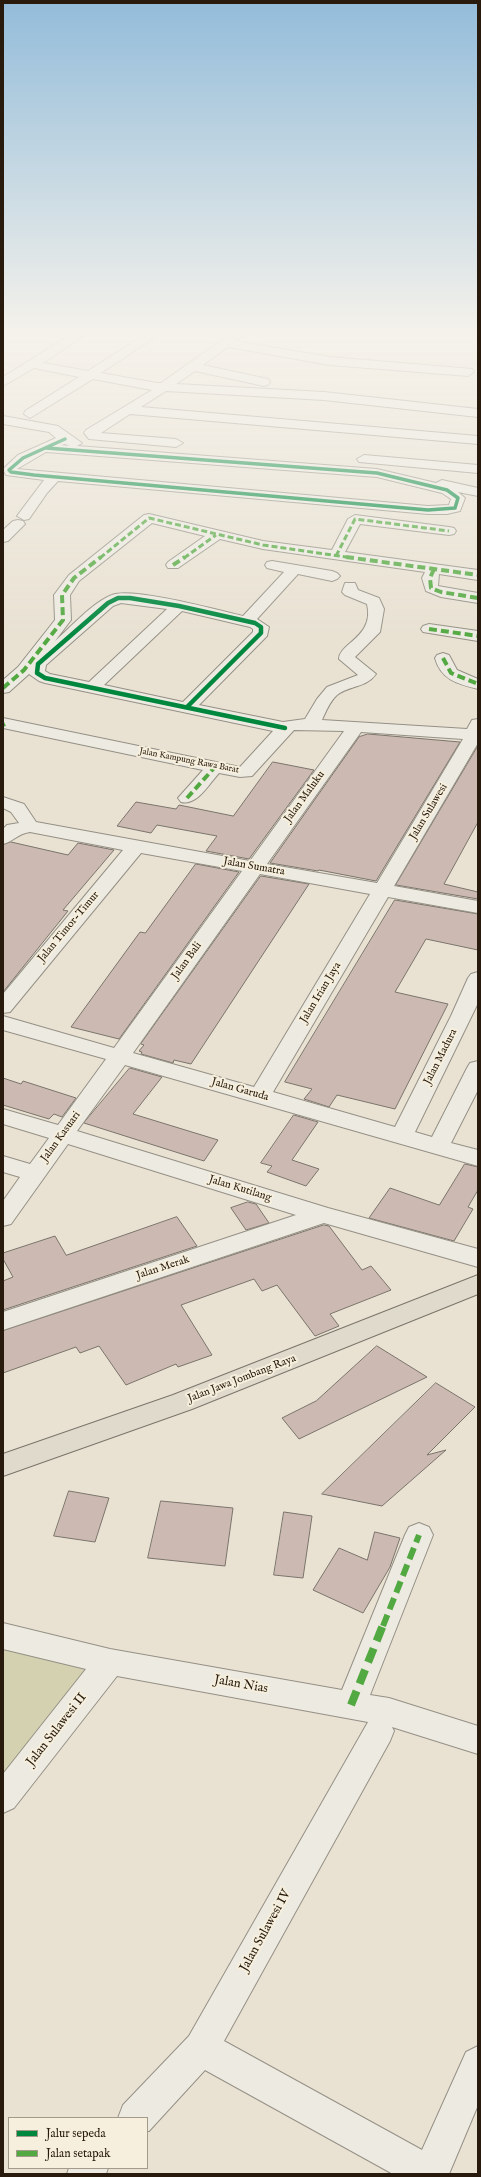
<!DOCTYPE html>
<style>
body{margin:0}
#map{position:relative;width:481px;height:2177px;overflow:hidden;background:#e9e2d3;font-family:"IM FELL English",serif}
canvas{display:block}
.frame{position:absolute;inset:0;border:4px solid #281a0c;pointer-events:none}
.legend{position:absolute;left:8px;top:2117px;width:140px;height:52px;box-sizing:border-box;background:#f6efdd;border:1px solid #a49a89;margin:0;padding:5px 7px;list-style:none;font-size:12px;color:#281a0c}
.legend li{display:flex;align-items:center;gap:8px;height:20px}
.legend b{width:20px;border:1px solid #a49a89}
</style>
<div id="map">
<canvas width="481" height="2177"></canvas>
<div class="frame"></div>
<ul class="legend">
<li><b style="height:5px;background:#00873e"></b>Jalur sepeda</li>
<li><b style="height:5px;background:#53a941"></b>Jalan setapak</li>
</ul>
</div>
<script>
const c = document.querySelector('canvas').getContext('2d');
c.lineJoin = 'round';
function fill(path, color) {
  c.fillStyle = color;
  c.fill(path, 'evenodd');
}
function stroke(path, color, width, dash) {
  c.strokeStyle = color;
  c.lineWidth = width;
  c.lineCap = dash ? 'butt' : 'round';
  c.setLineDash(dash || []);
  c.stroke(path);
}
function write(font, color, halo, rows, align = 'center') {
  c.font = font + ' "IM FELL English",serif';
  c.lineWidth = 4;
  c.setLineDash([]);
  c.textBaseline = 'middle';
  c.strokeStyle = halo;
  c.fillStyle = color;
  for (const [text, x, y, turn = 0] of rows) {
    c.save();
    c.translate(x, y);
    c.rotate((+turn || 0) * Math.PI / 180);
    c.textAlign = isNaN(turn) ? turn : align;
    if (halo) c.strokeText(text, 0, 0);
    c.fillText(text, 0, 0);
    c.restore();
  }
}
fill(new Path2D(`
 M3 1636 110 1662 3 1798Z`), '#d3d1af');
const building = new Path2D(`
 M368 734 460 742 376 881 319 870 318 871 270 863 359 737Z
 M478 746V822L444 884 478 892V899L396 885Z
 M273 762 314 770 249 859 206 851 217 836 157 825 151 833 117 826 136 802 176 809 179 805 233 816Z
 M11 842 68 855 78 843 114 850 63 910 68 911 3 992V845Z
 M196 864 239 872 119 1039 71 1027 140 932 145 933Z
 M261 876 309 884 191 1064 174 1060 173 1063 141 1054 142 1052 139 1051 144 1045 141 1044Z
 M395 900 478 914V950L426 939 395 992 448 1004 395 1109 337 1095 329 1107 304 1099 312 1089 285 1082Z
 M130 1068 162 1077 133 1114 218 1140 204 1161 84 1123Z
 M3 1078 21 1084 23 1081 76 1098 62 1117 54 1114 49 1119 3 1105Z
 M294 1115 318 1122 292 1160 319 1169 306 1186 267 1172 272 1166 261 1163Z
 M465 1164 478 1167V1190L468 1207 473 1209 454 1241 369 1218 390 1188 439 1205Z
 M248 1202 256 1204 269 1223 246 1230 231 1208Z
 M177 1217 197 1246 3 1310V1281L13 1277 3 1259V1253L55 1236 66 1255Z
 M324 1225 329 1226 362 1270 371 1266 391 1290 330 1314 339 1326 315 1336 277 1285 262 1291 254 1279 181 1305 212 1355 178 1367 176 1364 126 1385 99 1346 80 1353 76 1347 3 1373V1331Z
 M377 1346 427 1377 299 1439 282 1418 316 1401Z
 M436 1383 475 1407 427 1455 446 1450 382 1506 322 1494Z
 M69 1491 109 1498 95 1542 54 1536Z
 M161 1501 233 1508 225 1566 148 1558Z
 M284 1512 312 1516 303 1578 274 1575Z
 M375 1532 400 1538 390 1567 363 1613 313 1590 339 1548 367 1560Z`);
fill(building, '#ccbab2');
stroke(building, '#7a746a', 1);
const minor = new Path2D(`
 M70 335H85L43 363 88 371 144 335H158L101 373 157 383H161L229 335H243L236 341 330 357 472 369 474 372 468 376 330 365 228 347 203 365 268 379 270 382 268 385 264 386 195 371 176 384 324 392 478 409V417L324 400 166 391 141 407 478 436V444L130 414 101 433 176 439 183 443 176 447 89 439 84 433 86 430 152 390 93 379 30 418 24 414 25 411 79 377 34 368 3 386V377Z
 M3 416 58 426 82 443 77 446 377 469 436 483 442 480 478 488V496L458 492 465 498 460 511 447 514H428L58 481 47 493 29 519 24 520 17 516 44 480 6 475 3 469 18 455 56 438 49 432 3 424ZM65 444 70 446H71L61 445ZM46 452 377 477 442 493 451 499 449 505 428 506 17 469Z
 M364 455 478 465V473L359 462 357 459Z
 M149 514 263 541 332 550 348 519 355 515 449 527 454 528 456 531 454 534 449 535 360 524 345 552 478 570V580L439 574 438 586 478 593V603L441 597 426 591 422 578 425 572 263 549 220 539 178 568H168L166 565 168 562 205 536 152 523 79 581 70 595 71 620 55 641C71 627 93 602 112 595 132 587 218 610 243 616L284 572 267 568 265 565 267 562 272 561 332 571 337 573 340 576 337 579 332 581 298 574 257 619 269 627 267 636 199 705 283 722 305 719 317 699 327 687 358 675 339 659C339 643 375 637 367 604L345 595 342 592 345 583H355L358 590 379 598 384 609 380 632 355 657 376 674C366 688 350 685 337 695 330 701 326 711 322 720L467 729 472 720 478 719V743L394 886 478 901V913L388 897 273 1092 395 1127 451 1016 468 978 471 974 478 972V1003L415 1132 432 1137 467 1068 470 1063 478 1061V1090L451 1143 478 1150V1166L125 1065 77 1131 328 1208 478 1249V1267L324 1223 3 1330V1312L296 1215 68 1144 11 1224 3 1226V1201L20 1177 3 1172V1156L30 1164 49 1138 3 1124V1109L58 1125 106 1059 3 1030V1016L114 1048 242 871 141 853 10 1012 3 1013V994L123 850 30 832C17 834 14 841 3 844V829L7 825 19 823 11 812 3 808V797L24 804 36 822 250 861 344 731 294 730 252 776 240 777 219 773C209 784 197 806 181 802L178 798 203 770 3 728V718L240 767 273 731 45 683 39 681 29 674 9 692 3 693V680L18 667 55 620 54 595 69 575 144 515ZM121 603 167 609 89 682 50 674 45 671 46 665 113 606ZM182 611 250 627 253 629V632L183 702 104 685ZM361 732 463 739 377 883 267 864ZM260 874 370 894 254 1087 133 1053Z
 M18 520 23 521 25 524 8 541 3 542V530L13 521Z
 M429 624 478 631V641L423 632 421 629 423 626Z
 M443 653 449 655 457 670 478 679V689C458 684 441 680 435 658L437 655Z
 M419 1523 429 1527 433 1535 370 1695 389 1698 478 1726V1754L392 1727 394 1731 390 1741 224 2041 422 2150 466 2052 478 2046V2105L449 2174H393L205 2070 149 2131H147V2118H118L123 2105 189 2036 368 1722 117 1676 14 1808 3 1813V1774L86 1669 3 1649V1623L110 1649 342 1690 405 1535 409 1527Z
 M69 2168H108L106 2174H67Z`);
const major = new Path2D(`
 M478 1275V1294L192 1409 3 1476V1454L173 1395Z`);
stroke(minor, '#959085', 2);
stroke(major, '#7a746a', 2);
fill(minor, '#edeae2');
fill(major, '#e0dacd');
stroke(new Path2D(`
 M336 556 355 519 449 531
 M100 558 149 518 263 545 353 558
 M184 558 216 535`), '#53a941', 3, [6, 3]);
stroke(new Path2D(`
 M346 557 478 575
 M173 565 185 557
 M434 569 430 578 431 588 441 592 478 598
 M429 629 478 636
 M443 658 451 673 478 684
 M3 688 24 670 63 620 62 595 74 578 101 557
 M3 725 5 724
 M187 798 215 767`), '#53a941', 4, [8, 4]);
stroke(new Path2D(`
 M383 1626 419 1535`), '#53a941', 6, [12, 6]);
stroke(new Path2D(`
 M351 1705 383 1625`), '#53a941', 8, [15, 8]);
stroke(new Path2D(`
 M46 448 377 473 447 490 458 498 455 508 428 510 34 475 11 472 9 470 23 458 65 439`), '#00873e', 3.5);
stroke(new Path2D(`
 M187 707 261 633V627L255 623 179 606 130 598H118L108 603 38 664 37 673 45 678 285 728`), '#00873e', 4.5);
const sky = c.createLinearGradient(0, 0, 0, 640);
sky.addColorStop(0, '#93bcda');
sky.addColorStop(0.52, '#f5f2eb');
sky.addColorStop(1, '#f5f2eb00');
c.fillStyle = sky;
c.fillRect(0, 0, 481, 640);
write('9px', '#281a0c', '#f6efdd', [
 ["Jalan Kampung Rawa Barat",189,761,11]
]);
write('11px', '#281a0c', '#f6efdd', [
 ["Jalan Maluku",305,797,-54],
 ["Jalan Sulawesi",429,812,-59],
 ["Jalan Sumatra",254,867,10],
 ["Jalan Timor-Timur",69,927,-50],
 ["Jalan Bali",187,961,-54],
 ["Jalan Irian Jaya",321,993,-59],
 ["Jalan Madura",441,1057,-63],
 ["Jalan Garuda",240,1090,16],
 ["Jalan Kasuari",61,1137,-54],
 ["Jalan Kutilang",240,1189,17],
 ["Jalan Merak",163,1268,-18],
 ["Jalan Jawa Jombang Raya",242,1379,-21]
]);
write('13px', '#281a0c', '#f6efdd', [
 ["Jalan Nias",241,1685,10],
 ["Jalan Sulawesi II",57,1730,-52],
 ["Jalan Sulawesi IV",266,1931,-61]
]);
</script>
